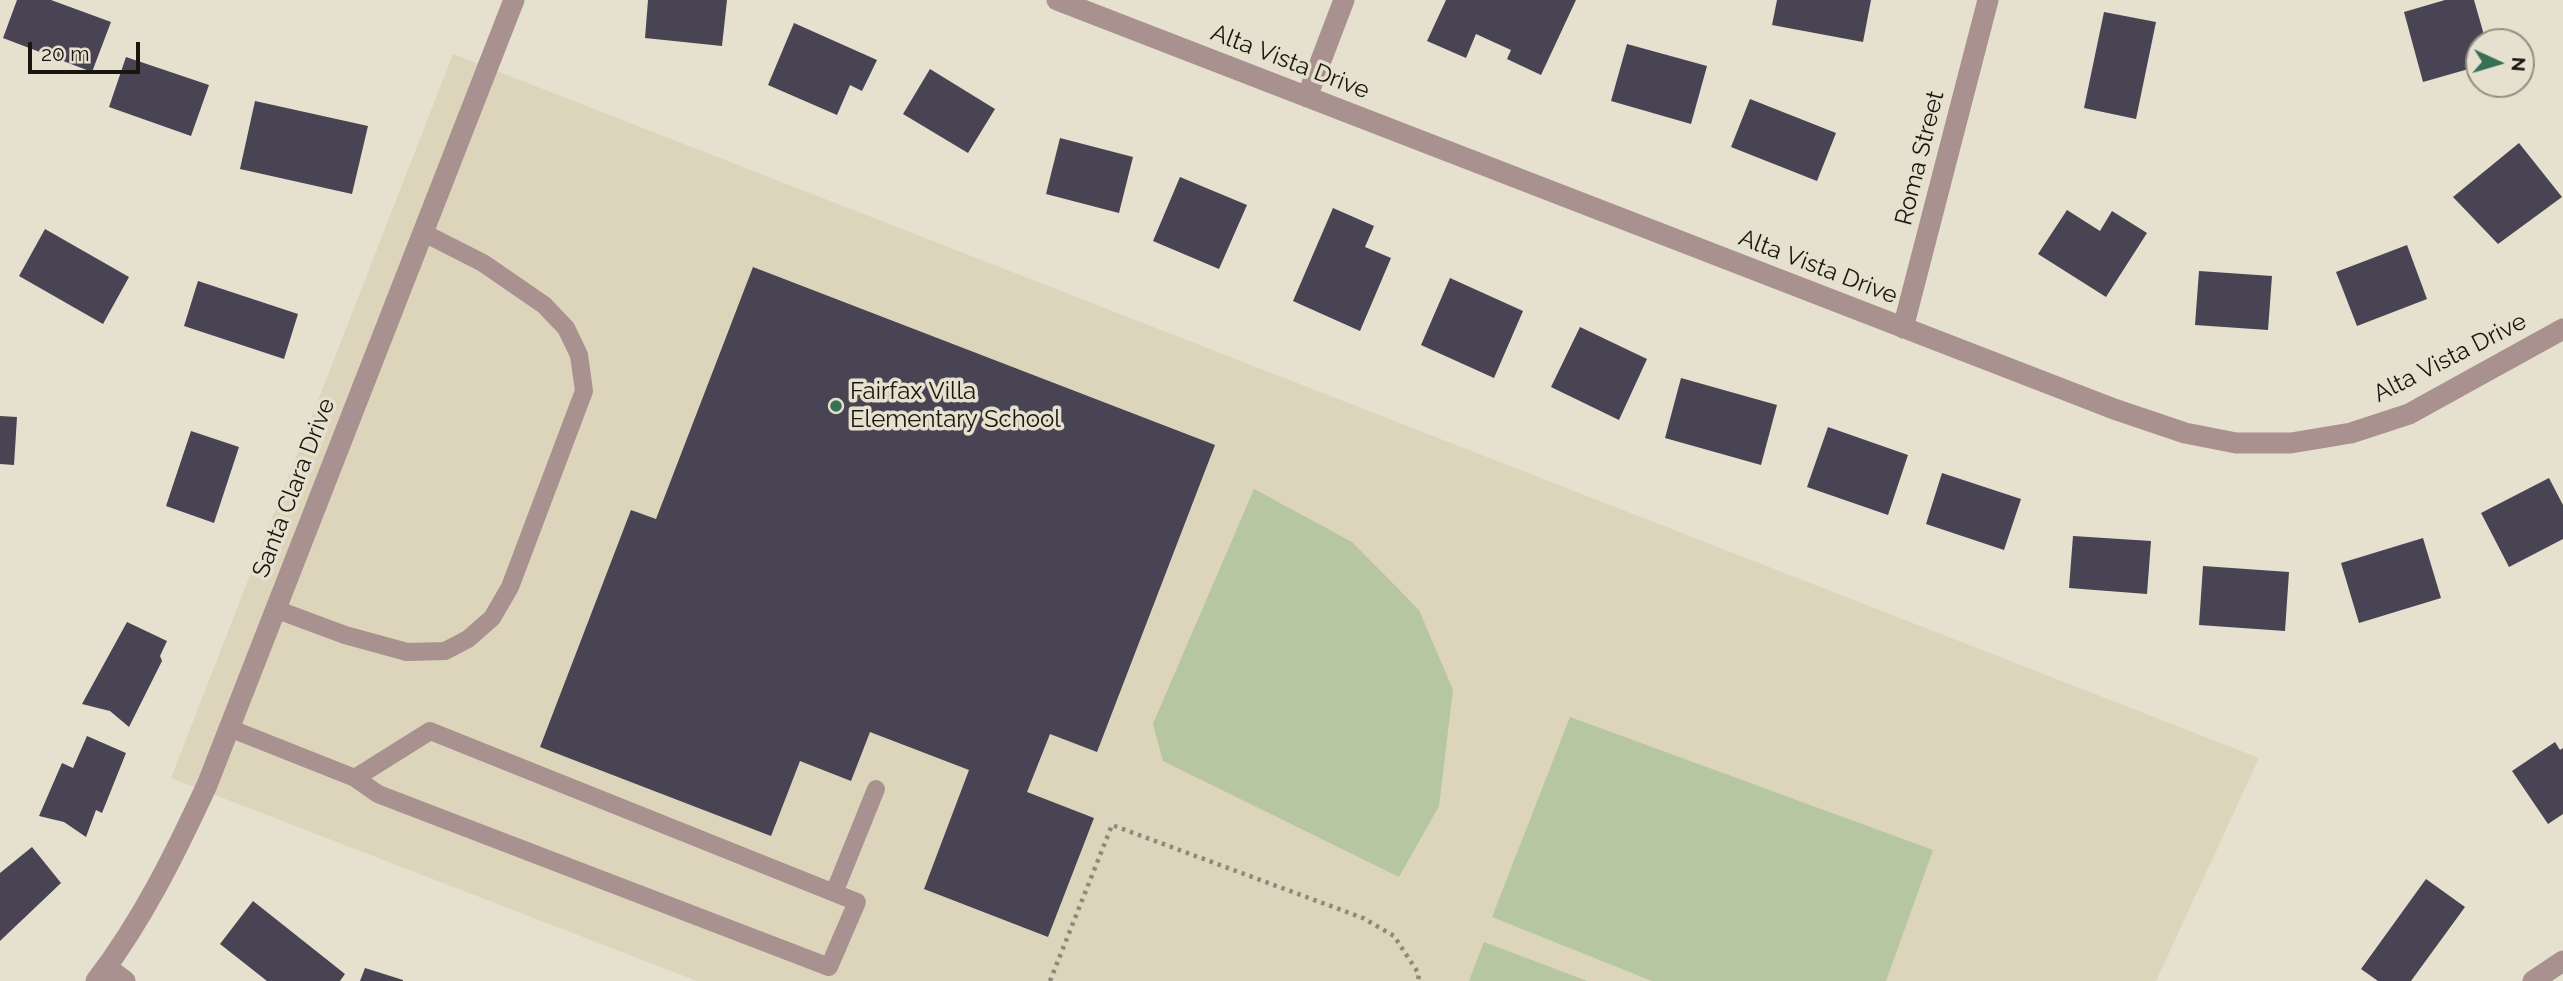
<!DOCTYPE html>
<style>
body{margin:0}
#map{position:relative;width:2563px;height:981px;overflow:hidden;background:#e6e0ce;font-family:Raleway,sans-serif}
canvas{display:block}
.north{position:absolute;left:2465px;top:28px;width:70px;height:70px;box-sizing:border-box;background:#e6e0ce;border:2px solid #948f82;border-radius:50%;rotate:94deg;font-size:19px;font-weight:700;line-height:28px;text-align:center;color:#18160f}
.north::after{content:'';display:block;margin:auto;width:24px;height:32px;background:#376f57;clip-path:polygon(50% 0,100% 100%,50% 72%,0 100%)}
.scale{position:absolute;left:28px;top:42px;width:112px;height:32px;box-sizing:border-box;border:4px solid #18160f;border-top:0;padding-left:9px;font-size:21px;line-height:24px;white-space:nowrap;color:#18160f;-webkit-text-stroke:5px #e6e0ce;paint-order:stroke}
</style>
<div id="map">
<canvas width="2563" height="981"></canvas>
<div class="north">N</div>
<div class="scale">20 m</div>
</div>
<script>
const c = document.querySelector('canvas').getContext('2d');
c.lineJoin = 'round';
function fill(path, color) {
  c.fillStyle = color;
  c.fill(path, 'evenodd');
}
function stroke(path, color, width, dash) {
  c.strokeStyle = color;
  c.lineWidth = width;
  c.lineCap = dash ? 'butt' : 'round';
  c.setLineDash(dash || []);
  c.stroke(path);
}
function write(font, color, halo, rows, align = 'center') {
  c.font = font + ' Raleway,sans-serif';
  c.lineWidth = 7;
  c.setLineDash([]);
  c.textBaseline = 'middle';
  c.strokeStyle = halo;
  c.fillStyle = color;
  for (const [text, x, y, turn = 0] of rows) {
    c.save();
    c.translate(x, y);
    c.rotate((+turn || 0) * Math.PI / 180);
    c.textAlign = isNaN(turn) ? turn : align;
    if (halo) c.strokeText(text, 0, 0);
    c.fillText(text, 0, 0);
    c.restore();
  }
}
fill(new Path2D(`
 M453 54 2259 758 2156 981H697L171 778Z`), '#dcd4bb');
fill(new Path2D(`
 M1254 489 1352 542 1419 610 1453 690 1439 806 1399 877 1163 761 1153 724Z
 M1570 717 1933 850 1886 981H1652L1492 917Z
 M1484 942 1587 981H1469Z`), '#b5c6a0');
fill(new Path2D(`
 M17 0H51L111 22 92 72 3 38Z
 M648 0H727L722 46 645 38Z
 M1446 0H1576L1541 75 1507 59 1511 50 1476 34 1466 58 1427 41Z
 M1777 0H1871L1863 42 1772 25Z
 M2445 0H2474L2486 42H2479V66L2423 82 2404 12Z
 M2104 12 2156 22 2136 119 2084 108Z
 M794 23 877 60 862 91 850 85 837 115 768 85Z
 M1627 44 1707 66 1691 124 1611 101Z
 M126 57 209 85 191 136 109 107Z
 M930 69 995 109 968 153 903 114Z
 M1750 99 1836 133 1817 181 1731 147Z
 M255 101 368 126 352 194 240 169Z
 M1060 138 1133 157 1119 213 1046 194Z
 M2519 143 2562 197 2498 244 2453 197Z
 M1180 177 1247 205 1219 269 1153 241Z
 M1333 208 1374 226 1365 247 1391 258 1360 331 1293 301Z
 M2067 210 2100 231 2112 211 2147 233 2106 297 2038 254Z
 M45 229 129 277 103 324 19 276Z
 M2407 245 2427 299 2357 326 2336 272Z
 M753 267 1215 445 1097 752 1050 734 1027 792 1094 818 1048 937 924 889 969 770 870 732 851 781 800 761 771 836 540 747 631 510 656 519Z
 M2199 271 2272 276 2268 330 2195 325Z
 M1450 278 1523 311 1494 378 1421 345Z
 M198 281 298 314 284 359 184 326Z
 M1580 327 1647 359 1619 420 1551 387Z
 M1681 378 1777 405 1761 465 1665 438Z
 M0 416 17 417 14 465 0 464Z
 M1828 427 1908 455 1888 515 1807 487Z
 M191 431 239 447 214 523 166 506Z
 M1942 473 2021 499 2004 550 1926 524Z
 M2549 478 2563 505V539L2509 567 2481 513Z
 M2073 536 2151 541 2147 594 2069 588Z
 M2423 538 2441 598 2359 623 2341 563Z
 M2203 566 2289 572 2285 631 2199 625Z
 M127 622 167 641 160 656 162 661 129 727 110 711 82 704Z
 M87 736 126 753 102 813 96 810 86 837 64 822 39 816 62 763 73 768Z
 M2555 742 2560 750 2563 748V814L2548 824 2512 771Z
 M32 847 61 883 0 941V873Z
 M2426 879 2465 907 2411 981H2378L2361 969Z
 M253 901 345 974 340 981H267L220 944Z
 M365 968 403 980V981H360Z`), '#484453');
stroke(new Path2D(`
 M1050 981 1112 825 1363 918 1394 936 1419 974 1418 981`), '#8d897c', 4.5, [3.5, 5]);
stroke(new Path2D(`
 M275 609 345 635 407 652 445 651 468 639 492 618 510 587 584 391 579 355 566 328 544 305 483 263 422 232
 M229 728 355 778 378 794 829 967 857 902 430 731 355 778
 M834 893 876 789`), '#a8918e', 18);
stroke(new Path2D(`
 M1057 0 2114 409 2185 433 2236 443H2291L2351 433 2409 414 2563 329
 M1307 97 1344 0
 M1903 328 1988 0
 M106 967 125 981
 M96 981C142 921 175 854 207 785L514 0
 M2533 981 2563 961`), '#a8918e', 21);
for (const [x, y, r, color] of [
 [836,406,7,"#376f57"]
]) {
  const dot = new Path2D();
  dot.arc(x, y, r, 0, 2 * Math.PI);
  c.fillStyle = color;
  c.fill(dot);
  stroke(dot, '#e6e0ce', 2.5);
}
write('24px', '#18160f', '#e6e0ce', [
 ["Alta Vista Drive",1290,62,21],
 ["Roma Street",1920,158,-76],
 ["Alta Vista Drive",1818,267,21],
 ["Alta Vista Drive",2450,358,-27],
 ["Santa Clara Drive",294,488,-69]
]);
write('24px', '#18160f', '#e6e0ce', [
 ["Fairfax Villa",850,392],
 ["Elementary School",850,420]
], 'left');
</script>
